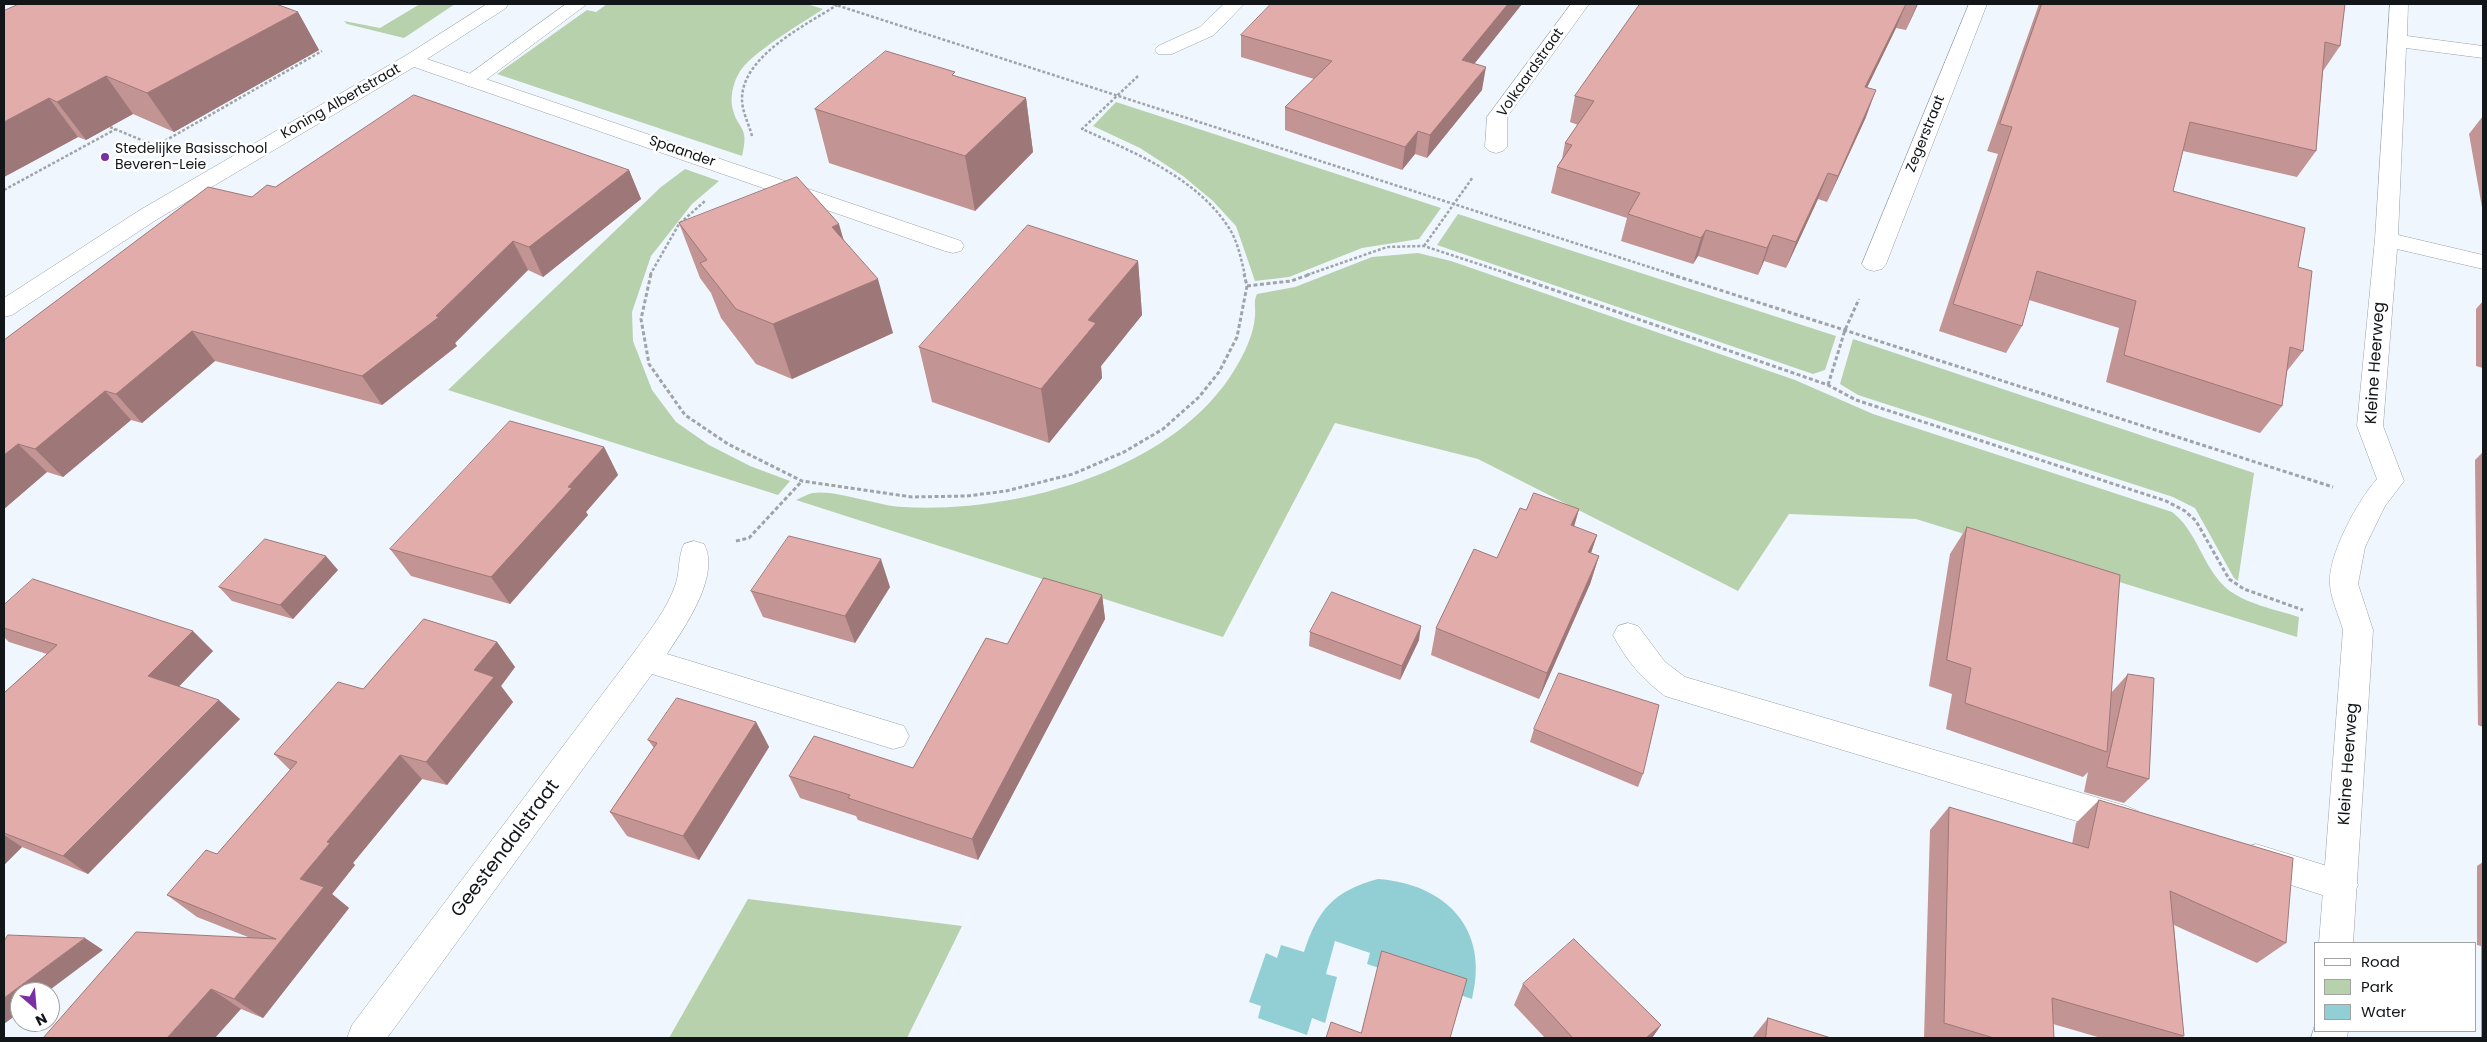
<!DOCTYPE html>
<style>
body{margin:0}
#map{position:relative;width:2487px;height:1042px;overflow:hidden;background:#eff6fe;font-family:Poppins,sans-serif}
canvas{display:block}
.frame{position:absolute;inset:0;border:5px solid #131619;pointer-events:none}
.legend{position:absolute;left:2314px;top:942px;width:162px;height:90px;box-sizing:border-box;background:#fff;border:1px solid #a1a2a3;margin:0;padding:6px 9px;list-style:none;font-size:15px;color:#131619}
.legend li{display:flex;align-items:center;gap:10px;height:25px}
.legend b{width:25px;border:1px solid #a1a2a3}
.north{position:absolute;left:10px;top:982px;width:50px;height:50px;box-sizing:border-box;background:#fff;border:1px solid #a1a2a3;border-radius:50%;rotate:153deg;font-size:14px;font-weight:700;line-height:20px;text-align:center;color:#131619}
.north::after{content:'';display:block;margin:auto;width:18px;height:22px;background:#7930a2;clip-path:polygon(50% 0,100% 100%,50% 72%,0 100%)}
</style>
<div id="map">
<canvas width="2487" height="1042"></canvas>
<div class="frame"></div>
<ul class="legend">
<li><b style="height:6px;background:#fff"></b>Road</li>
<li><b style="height:14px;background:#b7d1ac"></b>Park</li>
<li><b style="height:14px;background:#91cfd4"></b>Water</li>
</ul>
<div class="north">N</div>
</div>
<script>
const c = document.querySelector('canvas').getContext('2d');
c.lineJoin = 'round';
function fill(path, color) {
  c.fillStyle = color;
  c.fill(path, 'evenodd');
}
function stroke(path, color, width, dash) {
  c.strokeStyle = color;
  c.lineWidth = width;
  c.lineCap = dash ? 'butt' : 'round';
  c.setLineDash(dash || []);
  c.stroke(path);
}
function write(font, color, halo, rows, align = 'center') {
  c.font = font + ' Poppins,sans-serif';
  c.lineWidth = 5;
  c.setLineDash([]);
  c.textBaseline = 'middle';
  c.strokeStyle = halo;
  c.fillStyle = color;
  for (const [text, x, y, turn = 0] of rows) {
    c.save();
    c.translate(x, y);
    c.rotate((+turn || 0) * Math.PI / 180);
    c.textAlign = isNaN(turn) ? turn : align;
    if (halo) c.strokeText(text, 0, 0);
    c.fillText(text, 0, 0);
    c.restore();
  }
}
fill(new Path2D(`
 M420 4H455L404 38 347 24 344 21 380 28Z
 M607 4H807L823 9C801 24 761 47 744 66 735 76 730 93 732 106 737 131 750 124 742 156L497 74 587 10 596 12Z
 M1116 102 1441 208 1419 239 1362 248 1289 277 1255 281 1236 226 1213 201 1183 176 1140 148 1093 126Z
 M685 169 719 181 692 204 651 256 632 312 633 341 652 390 676 422 709 445 750 466 790 481 778 495 448 390 661 187Z
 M1458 214 1836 336 1825 370 1813 374 1437 245Z
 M1418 253 1451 261 1795 380 1873 414 2172 512C2197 531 2202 565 2225 587 2242 603 2277 610 2299 617L2297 637 1916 519 1789 514 1738 591 1478 459 1335 423 1223 637 796 500C801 498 807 494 813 493 834 489 879 506 903 507 1014 514 1174 471 1235 369 1244 354 1254 334 1255 316 1256 308 1253 302 1257 294L1295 287 1372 257Z
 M1853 339 2254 473 2238 581 2234 578 2195 508 2173 497 1858 395 1840 384Z
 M748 899 962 926 907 1038H669Z`), '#b7d1ac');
fill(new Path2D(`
 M1378 879C1446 884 1490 929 1472 999L1367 964 1370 953 1335 941 1326 974 1337 977 1325 1023 1312 1018 1307 1035 1258 1018 1261 1006 1249 1002 1266 953 1277 958 1281 945 1304 952C1318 909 1334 891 1378 879Z`), '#91cfd4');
const service = new Path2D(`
 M566 4H587L479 85 472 87 465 85 462 81 465 77Z
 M1628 623 1638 626 1665 662 1685 677 2126 806 2138 811 2142 821 2138 831 2126 836 1665 696C1643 680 1626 660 1613 635L1618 626Z
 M2256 844 2353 874 2358 885 2353 896 2341 901 2244 870 2239 859 2244 848Z`);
const minor = new Path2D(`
 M487 4H508L506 8 427 59 961 241 964 246 961 251 953 253 945 251 414 67 156 220 12 315 4 317V298L140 210 405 56Z
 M1224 4H1244L1214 35 1172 54H1158L1155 50 1158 46 1200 27Z
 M1571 4H1589L1507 117V147L1503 151 1496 153 1489 151 1485 147 1487 117Z
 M1969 4H1987L1886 264 1882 269 1874 271 1866 269 1862 264Z
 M2390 4H2408L2407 36 2483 46V58L2406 48 2398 235 2483 255V269L2397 249 2383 426 2404 481 2385 506 2365 547 2358 584 2373 630 2353 943H2319L2343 630C2339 616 2331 599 2330 585 2327 556 2358 500 2377 479L2357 426 2375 239Z
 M694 541 704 544C721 576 684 628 667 654L904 726 909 736 904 746 893 749 652 674 387 1038H347L352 1025 635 651C650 630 668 608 676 583 680 570 678 556 684 544Z
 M2316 1022V1031H2348L2347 1038H2311Z`);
stroke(service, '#99a1aa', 1);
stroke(minor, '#99a1aa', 1);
stroke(new Path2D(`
 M833 4 1674 275
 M1138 76 1082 129C1135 153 1196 177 1229 228 1238 242 1241 259 1245 275
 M110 127 156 146 322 51
 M752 136C749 124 742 112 742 99 742 56 806 25 837 5
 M156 147 173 154
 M4 190 116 129
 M1424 246 1473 177
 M650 275 679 224 705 201
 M1307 275 1387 247 1424 246 1512 275`), '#9ea4aa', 2.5, [3, 2]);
stroke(new Path2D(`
 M651 274 641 319 649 364 685 415 728 444 802 481 912 497 967 496 1006 491 1073 474 1124 452 1163 429 1199 397 1219 372 1237 337 1247 286 1244 274
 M1508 274 1828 385 1856 400 2166 501 2185 511 2196 521 2229 579 2244 589 2303 610
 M1670 274 2333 487
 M1247 286 1291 281 1311 274
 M1828 385 1845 330 1859 299
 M736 541 749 538 802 481`), '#9ea4aa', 3, [4, 2.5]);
fill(service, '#fff');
fill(minor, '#fff');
fill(new Path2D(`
 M1522 4 1474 64 1482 90 1427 158 1415 154 1402 170 1285 130V107L1314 79 1241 57V35Z
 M1640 4H1918L1906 30 1896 28 1867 88 1866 117 1827 202 1818 199 1786 268 1764 261 1758 275 1698 256 1693 264 1621 241 1627 218 1551 193 1557 167 1562 159 1565 143 1578 125 1570 122 1575 96Z
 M2039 4H2345L2340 46 2323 71 2316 151 2297 177 2183 151 2173 191 2298 267 2303 351 2287 371 2282 406 2260 433 2106 382 2119 328 2029 300 2022 326 2006 353 1939 331 1998 154 1987 151Z
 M4 11 298 12 319 50 174 132 133 114 86 140 78 137 4 177Z
 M956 76 1026 98 1033 152 975 211 829 163 815 109Z
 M2483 116V213L2469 134Z
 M629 170 641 199 543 277 528 270 455 343 457 346 382 405 215 361 142 423 131 420 63 477 47 472 4 509V340L252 197 275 187Z
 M679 223 844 240 893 333 792 379 756 364 721 318 711 293 700 278Z
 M1138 261 1142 315 1101 366 1102 378 1049 443 932 402 919 347Z
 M2483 301V368L2476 366V309Z
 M604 447 618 475 586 512 588 515 510 604 411 576 390 549Z
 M2483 452V727L2478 725 2475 460Z
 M1579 509 1574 527 1597 535 1591 553 1599 556 1590 584 1539 699 1431 655 1436 628 1497 558 1526 510Z
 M1967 527 2111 693 2128 674 2149 779 2124 803 2084 792 2088 772 2083 777 1946 729 1952 694 1929 686 1950 554Z
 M338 570 293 619 232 601 219 587Z
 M890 587 855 643 763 617 751 591Z
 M1102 595 1105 619 978 860 858 820 856 816 800 798 789 776 913 768 1007 644Z
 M4 605 213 651 179 686 240 719 88 874 22 847 4 865V693L47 654 9 642 4 637Z
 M1310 632 1419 640 1400 680 1309 646Z
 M497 642 515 667 501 686 513 702 447 785 422 779 353 863 355 865 332 894 349 908 263 1018 241 1009 43 1038 248 937 197 917 167 895 217 854 290 770 274 754Z
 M756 722 769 747 699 860 627 836 610 812 654 748 648 740Z
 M1534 729 1643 774 1638 787 1530 742Z
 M2099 800 2286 943 2257 963 2174 925 2184 1036 2181 1038H2101L2053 1024 2054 1038H1924L1930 830 1949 807 2072 844 2076 823Z
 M2483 862V1038H2481V946L2477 945V866Z
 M1523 984 1661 1025 1652 1038H1545L1514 1005Z
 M1768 1018 1831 1038H1752Z`), '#c29493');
fill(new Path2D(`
 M1508 4H1522L1459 83 1462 60Z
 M1906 4 1896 28 1854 114 1865 87Z
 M1917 4H1918L1906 30Z
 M298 12 319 50 174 132 147 93Z
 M1486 67 1482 90 1427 158 1430 135Z
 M106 76 133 114 86 140 57 102Z
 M1876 90 1866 117 1827 202 1838 176Z
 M49 98 78 137 4 177V122Z
 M1026 98 1033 152 975 211 965 156Z
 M1418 131 1415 154 1402 170 1405 147Z
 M629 170 641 199 543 277 529 247Z
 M1828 173 1818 199 1786 268 1796 242Z
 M839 224 855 279 832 227Z
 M1706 230 1698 256 1693 264 1701 238Z
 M1773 235 1764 261 1758 275 1767 248Z
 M513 241 528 270 455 343 457 346 382 405 362 376 436 316Z
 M1138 261 1142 315 1101 366 1102 378 1049 443 1041 389 1088 320Z
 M878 279 893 333 792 379 773 324Z
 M192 331 215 361 142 423 116 394Z
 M105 391 131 420 63 477 35 449Z
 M18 444 47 472 4 509V455Z
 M604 447 618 475 586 512 588 515 510 604 491 577 568 487Z
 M1579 509 1571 536V525Z
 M1597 535 1588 562V552Z
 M326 556 338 570 293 619 280 605Z
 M1599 556 1590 584 1539 699 1547 673Z
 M881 559 890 587 855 643 845 616Z
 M1102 595 1105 619 978 860 972 839Z
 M1421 626 1419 640 1400 680 1402 666Z
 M193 631 213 651 170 696 148 676Z
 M497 642 515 667 501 686 513 702 447 785 426 762 474 670Z
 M219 700 240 719 88 874 63 856Z
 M756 722 769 747 699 860 683 836Z
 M400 755 422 779 353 863 355 865 332 894 349 908 263 1018 234 999 318 894 300 879 327 842Z
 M4 835 22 847 4 865Z
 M85 938 103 950 47 992H20V1012L4 1024V998Z
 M211 989 241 1009 215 1038H167Z
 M1661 1025 1652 1038H1646Z`), '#9e7878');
const building = new Path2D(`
 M19 4H276L298 12 147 93 106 76 57 102 49 98 4 122V11Z
 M1271 4H1508L1462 60 1486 67 1430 135 1418 131 1405 147 1285 107 1332 61 1241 35Z
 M1640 4H1906L1865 87 1876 90 1838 176 1828 173 1796 242 1773 235 1767 248 1706 230 1701 238 1628 214 1640 193 1557 167 1572 145 1565 143 1594 101 1575 96Z
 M2042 4H2345L2340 46 2325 42 2316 151 2190 122 2173 191 2305 228 2298 267 2312 271 2303 351 2290 347 2282 406 2124 355 2136 301 2037 271 2022 326 1953 304 2012 127 2000 124Z
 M886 51 955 72 952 75 1026 98 965 156 815 109Z
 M414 95 629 170 529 247 513 241 436 316 439 317 362 376 192 331 116 394 105 391 35 449 18 444 4 455V340L208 187 252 197 267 185 275 187Z
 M797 177 839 224 832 227 878 279 773 324 736 309 700 263 707 260 679 223Z
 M1028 225 1138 261 1088 320 1096 323 1041 389 919 347Z
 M510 421 604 447 568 487 572 488 491 577 390 549Z
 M1534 493 1579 509 1571 525 1597 535 1588 552 1599 556 1547 673 1436 628 1474 549 1497 558 1520 508 1526 510Z
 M1967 527 2120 575 2107 752 1965 703 1971 668 1947 660Z
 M789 536 881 559 845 616 751 591Z
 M265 539 326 556 280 605 219 587Z
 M1044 578 1102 595 972 839 848 798 850 795 789 776 814 736 913 768 986 638 1007 644Z
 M33 579 193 631 148 676 219 700 63 856 4 833V693L57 645 4 628V605Z
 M1332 592 1421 626 1402 666 1310 632Z
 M424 619 497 642 474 670 494 677 426 762 400 755 327 842 330 843 300 879 324 887 234 999 211 989 167 1038H43L136 932 276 939 167 895 206 850 217 854 297 762 274 754 338 682 363 689Z
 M1559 673 1659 705 1643 774 1534 729Z
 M2128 674 2154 678 2149 779 2107 767Z
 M677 698 756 722 683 836 610 812 657 743 648 740Z
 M2099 800 2293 858 2286 943 2170 891 2184 1036 2052 998 2054 1038H1994L1944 1023 1949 807 2088 848Z
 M8 935 85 938 4 998V942Z
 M1574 939 1661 1025 1646 1038H1573L1523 984Z
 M1382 951 1467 979 1450 1038H1326L1331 1022 1361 1033Z
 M1768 1018 1831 1038H1766Z`);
fill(building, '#e2acab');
stroke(building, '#9e7878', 1);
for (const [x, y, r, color] of [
 [105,157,5,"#7930a2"]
]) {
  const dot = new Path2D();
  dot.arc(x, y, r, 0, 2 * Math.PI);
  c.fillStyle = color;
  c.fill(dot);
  stroke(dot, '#fff', 2);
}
write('14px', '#131619', '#fff', [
 ["Volkaardstraat",1531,73,-55],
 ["Koning Albertstraat",341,102,-30],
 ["Zegerstraat",1926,134,-68],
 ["Spaander",682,152,19]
]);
write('14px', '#131619', '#fff', [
 ["Stedelijke Basisschool",115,149],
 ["Beveren-Leie",115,165]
], 'left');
write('16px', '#131619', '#fff', [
 ["Kleine Heerweg",2376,363,-86],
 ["Kleine Heerweg",2349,764,-86]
]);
write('19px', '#131619', '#fff', [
 ["Geestendalstraat",506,849,-53]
]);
</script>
